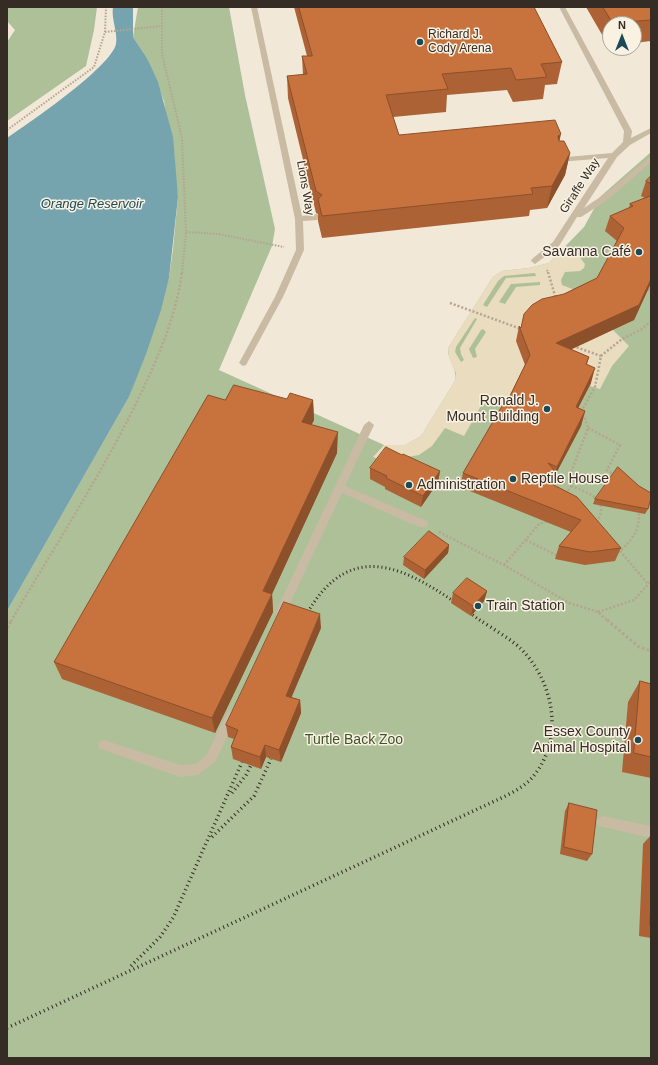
<!DOCTYPE html>
<meta charset="utf-8">
<style>
body{margin:0}
#map{position:relative;width:658px;height:1065px;overflow:hidden;background:#f1e8d7;font-family:Arial,sans-serif}
canvas{display:block}
.frame{position:absolute;inset:0;border:8px solid #342c25;pointer-events:none}
.north{position:absolute;left:602px;top:16px;width:40px;height:40px;box-sizing:border-box;background:#f9f2e3;border:1px solid #aaa397;border-radius:50%;rotate:0deg;font-size:11px;font-weight:700;line-height:16px;text-align:center;color:#342c25}
.north::after{content:'';display:block;margin:auto;width:14px;height:18px;background:#1b4a56;clip-path:polygon(50% 0,100% 100%,50% 72%,0 100%)}
</style>
<div id="map">
<canvas width="658" height="1065"></canvas>
<div class="frame"></div>
<div class="north">N</div>
</div>
<script>
const c = document.querySelector('canvas').getContext('2d');
c.lineJoin = 'round';
function fill(path, color) {
  c.fillStyle = color;
  c.fill(path, 'evenodd');
}
function stroke(path, color, width, dash) {
  c.strokeStyle = color;
  c.lineWidth = width;
  c.lineCap = dash ? 'butt' : 'round';
  c.setLineDash(dash || []);
  c.stroke(path);
}
function write(font, color, halo, rows, align = 'center') {
  c.font = font + ' Arial,sans-serif';
  c.lineWidth = 3;
  c.setLineDash([]);
  c.textBaseline = 'middle';
  c.strokeStyle = halo;
  c.fillStyle = color;
  for (const [text, x, y, turn = 0] of rows) {
    c.save();
    c.translate(x, y);
    c.rotate((+turn || 0) * Math.PI / 180);
    c.textAlign = isNaN(turn) ? turn : align;
    if (halo) c.strokeText(text, 0, 0);
    c.fillText(text, 0, 0);
    c.restore();
  }
}
fill(new Path2D(`
 M7 7H97L94 30 86 66 7 121V42L15 30 7 21Z
 M138 7H229L245 95 275 229 272 246 219 370 384 445H405L421 436 455 381C458 369 447 360 448 348L493 277 502 271 529 268 549 263 584 227 601 196 651 152V1058H7V611L129 397 169 278 173 249 178 197 164 101 147 58 133 37Z`), '#adc097');
fill(new Path2D(`
 M565 247 578 255 585 264 584 268 580 271 565 272 561 280 562 285 588 295 613 330 629 346 612 366 600 389 590 386 591 383 512 400 499 406 482 404 464 436 445 428 432 446 419 455 383 461 373 457 384 445H405L421 436 455 381 456 373 449 359 448 348 493 277 502 271 529 268 549 263ZM535 273 536 276 506 278 487 307 483 305 498 281 504 276ZM540 282V285L516 287 505 304 499 302 511 284ZM475 318 477 319 460 348 461 354 464 360 461 362 455 352 456 347ZM483 329 486 332 475 349 477 357 473 358 469 349 481 330Z`), '#eadcbe');
fill(new Path2D(`
 M113 7H133V37L147 58 158 82 173 137 178 197 169 278 161 310 146 354 129 397 7 611V138C29 123 111 67 116 44 118 32 111 19 113 7Z`), '#76a4ae');
stroke(new Path2D(`
 M162 7V54L182 138 186 232 182 273
 M105 32 161 26
 M7 130 94 67 105 32 106 7
 M186 232 218 234 284 247
 M547 270 548 273`), '#b5a48e', 2, [1.5, 1.5]);
stroke(new Path2D(`
 M548 272 556 299
 M644 292 651 289
 M450 303 521 329
 M573 346 601 356
 M588 428 620 445 607 470 615 475
 M571 486C589 493 611 500 596 523
 M566 494 571 486 569 478 588 428 582 410 595 387 601 356 622 339 642 329 651 321
 M439 532 504 565 569 603 598 612 608 621
 M526 540 558 556
 M620 551 648 584
 M618 552C633 541 640 529 639 510
 M504 565 539 524 549 521
 M598 612 634 600 651 581
 M11 621C56 544 105 469 143 389 160 353 177 312 182 272`), '#b5a48e', 2.5, [2, 2]);
stroke(new Path2D(`
 M607 620 639 647 651 651
 M7 628 12 620`), '#b5a48e', 3, [2.5, 2.5]);
fill(new Path2D(`
 M251 7H257L302 216 317 214 321 217 317 220 303 221 304 250 283 297 246 365 243 366 239 363 275 297 296 250 295 219Z
 M559 7H565L632 131 631 138 651 128V133L630 145 617 157 584 208 603 195 651 156V162L609 199 581 217H577L559 246 535 264 531 261 532 259 553 242 608 158 558 162H555V158L612 153 623 142 624 131Z
 M369 421 374 425 345 486 427 521 428 524 427 527H419L342 493 284 616 280 618 276 616 275 613 364 425Z
 M232 710 236 711 238 715 215 762 198 775 180 777 104 750 100 749 98 745 100 741 104 740 180 765 196 764 207 754 228 711Z
 M603 816 651 826V838L599 826 597 822 599 818Z`), '#c9baa3');
stroke(new Path2D(`
 M304 619C353 526 419 576 481 621`), '#342c25', 3, [1, 3]);
stroke(new Path2D(`
 M232 793 246 775 251 765
 M212 837 254 796 271 759
 M131 966 160 937 173 918 242 762
 M7 1028 497 800C508 795 520 789 529 781 566 743 555 682 520 648 511 639 491 628 480 620`), '#342c25', 3.5, [1, 3.5]);
fill(new Path2D(`
 M294 7H534L562 62 557 84 545 85 543 99 513 102 507 90 447 95 446 112 393 117 399 135 560 141 570 153 565 175 547 208 530 210 529 216 322 238 318 221V214L316 213 288 98 287 76 303 75 302 56H307Z
 M586 7H651V41L634 43V24H610V45H608Z
 M651 176V283L634 320 571 349 589 357 587 364 591 383 578 408 585 411 581 426 552 481 551 480 550 484 621 548 615 561 585 565 555 559 559 546 571 532 460 487 463 473 507 402 525 365 516 341 519 326 521 328 564 294 597 278 617 241 605 231 610 216 629 208 630 204 645 198 641 196 646 181Z
 M287 399 313 400 314 420 311 425 337 453 272 594 273 612 215 733 62 679 54 662 225 400Z
 M402 455 440 471 438 482 421 507 385 489V487L370 479V468Z
 M639 486 648 509 645 514 593 504 595 499Z
 M449 545 448 553 424 579 403 565 404 557Z
 M487 591 484 601 471 616 451 603 453 593Z
 M321 628 291 697 300 700 301 713 281 762 266 757 261 769 233 759 231 747 234 739 228 737 226 725Z
 M640 681 651 684V778L622 772 628 702Z
 M569 803 592 854 587 861 560 854 565 811Z
 M651 835V938L639 936 643 844Z`), '#ac6235');
fill(new Path2D(`
 M561 134 556 156 558 136Z
 M570 153 565 175 547 208 552 186Z
 M651 279V283L634 320 553 358 556 343Z
 M595 368 591 383 571 422 576 407Z
 M313 400 314 420 303 443 302 422Z
 M585 411 581 426 552 481 557 467Z
 M338 432 337 453 272 594 273 612 215 733 212 718 263 591Z
 M440 471 438 482 421 507 423 496Z
 M449 545 448 553 424 579 425 570Z
 M487 591 484 601 471 616 473 606Z
 M320 614 321 628 287 708 286 696Z
 M300 700 301 713 281 762 279 750Z
 M265 745 266 757 261 769 260 757Z`), '#8c502b');
const building = new Path2D(`
 M299 7H534L562 62 541 64 547 77 516 80 511 68 442 74 448 89 386 95 399 135 555 120 561 134 558 136 559 141H564L570 153 552 186 531 188 533 194 322 216 318 199 322 195 316 191 287 76 307 74 302 56H312Z
 M603 7H651V20L613 23Z
 M651 176V184L646 181Z
 M651 196V279L639 305 556 343 589 357 586 364 595 368 576 407 585 411 557 467 548 463 554 470 550 483 577 497 621 548 590 552 559 546 581 520 463 473 505 401 507 402 530 355 519 326 521 328 524 314 532 305 542 299 564 294 597 278 624 228 610 216 633 206 630 204Z
 M234 385 287 399 290 393 313 400 302 422 338 432 263 591 272 594 212 718 54 662 208 395 225 400Z
 M386 447 402 455 403 454 440 471 423 496 386 478 387 476 370 468Z
 M618 467 639 486 651 493V498L648 509 595 499Z
 M429 531 449 545 425 570 404 557Z
 M467 578 487 591 473 606 453 593Z
 M284 602 320 614 286 696 300 700 279 750 265 745 260 757 231 747 238 730 226 725Z
 M640 681 651 684V757L634 753Z
 M569 803 597 810 592 854 564 847Z
 M651 902V926L650 925Z`);
fill(building, '#c8723e');
stroke(building, '#8c502b', 1);
for (const [x, y, r, color] of [
 [420,42,4,"#1b4a56"],
 [639,252,4,"#1b4a56"],
 [547,409,4,"#1b4a56"],
 [513,479,4,"#1b4a56"],
 [409,485,4,"#1b4a56"],
 [478,606,4,"#1b4a56"],
 [638,740,4,"#1b4a56"]
]) {
  const dot = new Path2D();
  dot.arc(x, y, r, 0, 2 * Math.PI);
  c.fillStyle = color;
  c.fill(dot);
  stroke(dot, '#f9f2e3', 1.5);
}
write('12px', '#342c25', '#f9f2e3', [
 ["Richard J.",428,35],
 ["Cody Arena",428,49]
], 'left');
write('12px', '#342c25', '#f9f2e3', [
 ["Giraffe Way",580,186,-57],
 ["Lions Way",305,188,80]
]);
write('italic 13px', '#1b4a56', '#f9f2e3', [
 ["Orange Reservoir",92,204]
]);
write('14px', '#342c25', '#f9f2e3', [
 ["Savanna Café",631,252],
 ["Ronald J.",539,401],
 ["Mount Building",539,417],
 ["Reptile House",521,479,"left"],
 ["Administration",417,485,"left"],
 ["Train Station",486,606,"left"],
 ["Essex County",630,732],
 ["Animal Hospital",630,748]
], 'right');
write('14px', '#3d5229', '#f9f2e3', [
 ["Turtle Back Zoo",354,740]
]);
</script>
